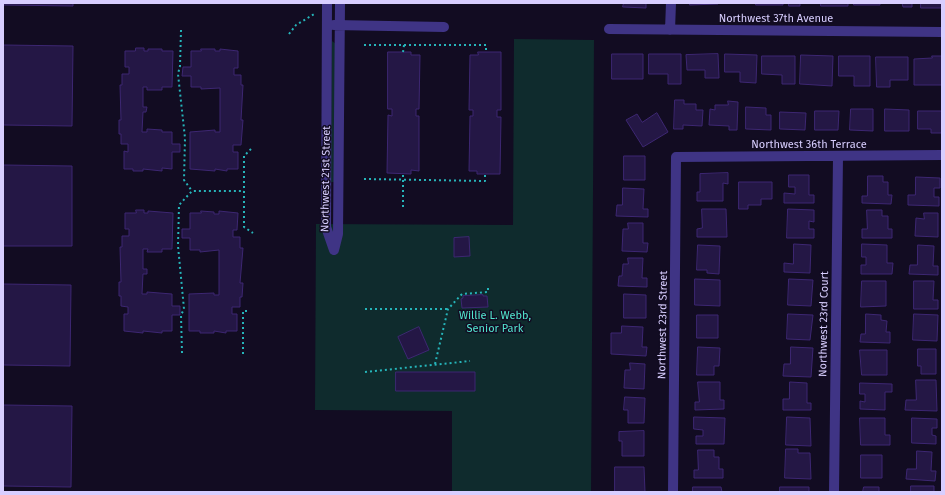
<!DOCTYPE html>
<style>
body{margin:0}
#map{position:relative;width:945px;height:495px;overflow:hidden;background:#120c22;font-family:"Fira Sans",sans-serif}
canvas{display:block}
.frame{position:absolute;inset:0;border:4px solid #d8ceff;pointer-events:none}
</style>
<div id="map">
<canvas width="945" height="495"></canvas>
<div class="frame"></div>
</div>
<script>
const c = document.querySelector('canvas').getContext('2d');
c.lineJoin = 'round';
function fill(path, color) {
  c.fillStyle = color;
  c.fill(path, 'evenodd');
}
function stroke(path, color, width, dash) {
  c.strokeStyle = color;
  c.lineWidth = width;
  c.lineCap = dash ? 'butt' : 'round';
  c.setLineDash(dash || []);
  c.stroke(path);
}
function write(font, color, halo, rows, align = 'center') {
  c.font = font + ' "Fira Sans",sans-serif';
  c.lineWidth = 3;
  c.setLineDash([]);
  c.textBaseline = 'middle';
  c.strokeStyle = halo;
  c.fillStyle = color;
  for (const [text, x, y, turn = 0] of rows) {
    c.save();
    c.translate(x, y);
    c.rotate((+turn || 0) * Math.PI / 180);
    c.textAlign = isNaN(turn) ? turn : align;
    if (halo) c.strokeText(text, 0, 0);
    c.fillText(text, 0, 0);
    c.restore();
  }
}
fill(new Path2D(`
 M514 39 594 40 591 492H452V411L315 410 316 224 513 225Z
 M332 41 336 44 334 182H331Z`), '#0f2b2d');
const building = new Path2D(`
 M3 3H73V6L3 5Z
 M624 3H646V8L623 7Z
 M690 3H718V4L690 5Z
 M756 3H783V5H756Z
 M789 3H800V6H789Z
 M821 3H848V6H821Z
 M854 3H880V5H854Z
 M887 3H912V7H903L902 3Z
 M921 3H942V8H921Z
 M3 45 73 46 72 126 3 125Z
 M136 48H144V51H148V49H162V51H173L172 87H162V90H147V87H143V107H147L146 112H143L142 132H147V129L162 130V132H172V144H180V152H172V169L162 168V171L143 169V171H133V169H124V151L128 152V144H121V134H119V120H121L120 85H122V74H129V67H125V51H135Z
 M201 49H215V51H220V49L238 51V68H234V75H241V85H243L241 120H243L241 145H233V152H238V169H227V171L215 169V171L190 169V132L215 130V132H220V88L201 89V87H191V76H182L183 67H191V51H201Z
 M388 52H411V55H420L419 109H416V116H419V171L411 170V174L387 173 388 115 392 116V109H388Z
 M478 52H501V110H497V117H501L500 174H477V171H469L470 116H473V110H469L470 55H478Z
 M612 54H643V79H612Z
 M649 54H681V84H668V74H649Z
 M718 54 719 78H705V70H687L686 55Z
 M725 54 757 55 756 83 740 82V72H725Z
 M801 55 833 56 832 86 800 84Z
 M762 56H795V84H782V75L762 74Z
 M839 56H870V86H854V76H839Z
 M932 56H942V85H914V59L932 58Z
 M876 57H908V80H890V87H877Z
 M675 100H684V104H696V110H703L702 126 683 125V129H674Z
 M728 101 738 102 737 130H729V126L709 125 710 109 715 110V105H728Z
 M746 107 766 108V115H771V130L746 129Z
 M851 109H873V131L850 130Z
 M885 109 909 110V131H885Z
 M815 111H839L838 130H815Z
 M918 111H942V133H931V129H918Z
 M780 112 806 113 805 130 780 129Z
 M657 113 668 132 643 147 626 120 637 114 642 122Z
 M624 156H645V180H624Z
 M3 165 72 166V246H3Z
 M728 173V184L723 183V201H697V192H700V174Z
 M789 175H809V195H814V203H784V193L795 194V187H789Z
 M868 176H883V182H888V195H892L891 204 862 203V196H867Z
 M916 177 940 178V188H934V197H939V206L908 205V195H915Z
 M739 182H772V199H761V205H748V209H739Z
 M623 188 644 189 643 209H648V217L616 216 617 205H622Z
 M702 209H726L727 237H697V229L702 228Z
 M788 209 814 210V222L809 221V229H814V238H787Z
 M136 210H144V213H148V211L173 213 172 249H162V252H147L148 249H143V269H147V274H143L142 294H147V292L172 294V306H180V315H172V331H162V333L143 331V333L124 331V314H128V307L121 306V296H119V282H121L120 247H122V236H129V229H125V213H136Z
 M867 210H882V216H888V229H892V238H862V229H867Z
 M201 211 214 212V214H219V211L238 213 237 230H233V237H240V248H243L240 283H243L242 297H240V307H232V314H237V331H226V333L214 331V333H200V331H189V294L214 293V295H219V250L200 252V250H190V238H182V229H190V213H201Z
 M924 213H938V237L915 236 916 218 924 219Z
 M628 223H643V243H648L647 252 622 251 623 229H628Z
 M469 237 470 256 454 257V238Z
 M794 244 811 245 810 273 784 272V263L793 264Z
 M862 244 887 245V263H893L892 274H861V265H866V257H862Z
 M698 245 720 246 719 274 707 273V270H697Z
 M918 245 934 246 933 266H938V275L909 274 910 265H917Z
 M628 258H643L642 278H647V287L618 286 619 276H622L623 264H628Z
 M695 279 720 280V306L695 305Z
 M789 279 813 280 811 306 788 305Z
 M862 281H886V306L861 307Z
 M914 281H934L933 300H938V309H914Z
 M3 284 71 285 70 366 3 365Z
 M624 294 646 295V318H624Z
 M483 295V296H487L488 307 462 308 461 299 463 298V296Z
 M788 314 813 315 810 340 787 339Z
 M866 314 881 315V320L887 321 886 332H890V343L860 342 861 334H865Z
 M914 314 938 315 937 341 913 340Z
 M697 315H718V338H697Z
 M622 326 643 327 642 347H647L646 356 611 354V333H621Z
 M419 327 429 350 408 359 398 337Z
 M698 347 720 348 719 366H714V375H697Z
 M791 347 813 348 811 377 783 376 784 364H790Z
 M918 349H936V374H921V366H918Z
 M860 350H887V375H862Z
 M630 363 645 364 644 389 624 388 625 370H630Z
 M396 372H475V391H396Z
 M916 380H936L937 411 905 410 906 400H916Z
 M698 382H720V400H724V409L695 410V402H699Z
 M790 382 807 383V403H811V410H783V399H789Z
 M860 383 892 384V392H885V410L860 409V401L865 402V394H860Z
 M625 397 645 398 644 423H628V410H624Z
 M3 405 72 406 71 487 3 486Z
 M694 417 725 418 724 444H696V436H703V430L694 429Z
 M787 417 810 418 811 446 786 445Z
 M860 418H885V435H890V445H861Z
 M912 418 937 419V428H932V435L936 436V444L912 443Z
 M644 431V456H622V441H619V432Z
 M786 449H798V453H810L811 479 785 478Z
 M698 450H714V457H719V469H723V478H694V470H698Z
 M917 451 932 452 931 471H936L935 481 906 479 907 469H916Z
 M861 455H882V478H861Z
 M615 467H644L645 492H615Z
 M911 486H934V492H911Z
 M693 487H721L722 492H693Z
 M780 487H809V492H780Z
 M864 487H879V492H863Z`);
fill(building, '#241745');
stroke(building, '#3d2772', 1);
stroke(new Path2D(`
 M181 30 180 66 178 74 185 138 184 180 192 191
 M289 34 296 25 316 13
 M364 45H486V52
 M403 52 404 45
 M251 149 244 156V227L253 233
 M364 179 485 181V174
 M403 207V173
 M365 309H448
 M182 353 181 315 184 309 178 246 179 205 192 191H244
 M243 354V311H250
 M435 364 448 309 462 294 488 292V288
 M365 372 470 361`), '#26b5ba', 2, [2, 3]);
stroke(new Path2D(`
 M327 3 326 227 334 250
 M334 25 444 27
 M609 29 942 32
 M670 30 671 3
 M334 250 338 234 340 3
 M673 492 676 157 942 155
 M834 492 838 157`), '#3f3485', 10);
write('11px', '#d8ceff', '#120c22', [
 ["Northwest 37th Avenue",776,19],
 ["Northwest 36th Terrace",809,145],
 ["Northwest 21st Street",326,179,-89],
 ["Northwest 23rd Court",824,324,-89],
 ["Northwest 23rd Street",663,325,-89]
]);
write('11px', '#52e6cf', '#120c22', [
 ["Willie L. Webb,",495,316],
 ["Senior Park",495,329]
]);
</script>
